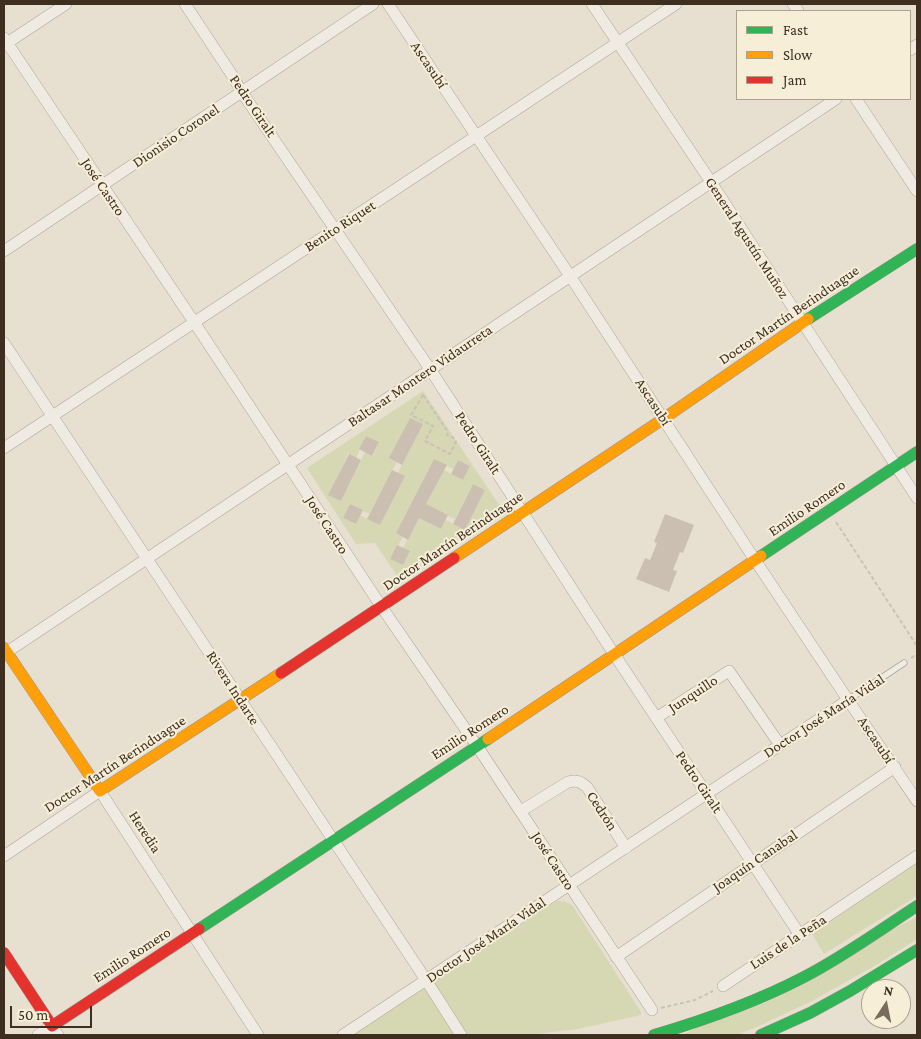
<!DOCTYPE html>
<meta charset="utf-8">
<style>
body{margin:0}
#map{position:relative;width:921px;height:1039px;overflow:hidden;background:#e7e0d1;font-family:"Crimson Pro",serif}
canvas{display:block}
.frame{position:absolute;inset:0;border:5px solid #3d2e20;pointer-events:none}
.legend{position:absolute;left:736px;top:10px;width:175px;height:90px;box-sizing:border-box;background:#f7eed8;border:1px solid #ada18e;margin:0;padding:6px 9px;list-style:none;font-size:15px;color:#3d2e20}
.legend li{display:flex;align-items:center;gap:10px;height:25px}
.legend b{width:25px;border:1px solid #ada18e}
.north{position:absolute;left:861px;top:979px;width:50px;height:50px;box-sizing:border-box;background:#f7eed8;border:1px solid #ada18e;border-radius:50%;rotate:11deg;font-size:14px;font-weight:700;line-height:20px;text-align:center;color:#3d2e20}
.north::after{content:'';display:block;margin:auto;width:18px;height:22px;background:#786c5e;clip-path:polygon(50% 0,100% 100%,50% 72%,0 100%)}
.scale{position:absolute;left:10px;top:1006px;width:82px;height:22px;box-sizing:border-box;border:2px solid #3d2e20;border-top:0;padding-left:6px;font-size:15px;line-height:18px;white-space:nowrap;color:#3d2e20;-webkit-text-stroke:4px #f7eed8;paint-order:stroke}
</style>
<div id="map">
<canvas width="921" height="1039"></canvas>
<div class="frame"></div>
<ul class="legend">
<li><b style="height:6px;background:#30b455"></b>Fast</li>
<li><b style="height:6px;background:#ff9f0a"></b>Slow</li>
<li><b style="height:6px;background:#e5322d"></b>Jam</li>
</ul>
<div class="north">N</div>
<div class="scale">50 m</div>
</div>
<script>
const c = document.querySelector('canvas').getContext('2d');
c.lineJoin = 'round';
function fill(path, color) {
  c.fillStyle = color;
  c.fill(path, 'evenodd');
}
function stroke(path, color, width, dash) {
  c.strokeStyle = color;
  c.lineWidth = width;
  c.lineCap = dash ? 'butt' : 'round';
  c.setLineDash(dash || []);
  c.stroke(path);
}
function write(font, color, halo, rows, align = 'center') {
  c.font = font + ' "Crimson Pro",serif';
  c.lineWidth = 4;
  c.setLineDash([]);
  c.textBaseline = 'middle';
  c.strokeStyle = halo;
  c.fillStyle = color;
  for (const [text, x, y, turn = 0] of rows) {
    c.save();
    c.translate(x, y);
    c.rotate((+turn || 0) * Math.PI / 180);
    c.textAlign = isNaN(turn) ? turn : align;
    if (halo) c.strokeText(text, 0, 0);
    c.fillText(text, 0, 0);
    c.restore();
  }
}
fill(new Path2D(`
 M423 391 502 509 398 577 375 543 356 544 307 468ZM410 418 422 424 398 473 380 525 360 515 356 524 343 518 350 504 369 514 397 462 390 458ZM366 436 379 442 373 456 365 452 341 501 329 494 348 454 356 458ZM434 459 453 469 458 460 470 466 463 480 444 470 403 548 410 552 403 565 390 559 403 537 396 533ZM473 484 485 490 465 530 446 520 441 529 428 523 435 509 455 519Z
 M917 863V896L824 954 812 934Z
 M557 901C563 901 568 902 573 906L641 1012V1015L578 1029 528 1035H349Z
 M917 917V939L876 965 812 1001 759 1026 736 1035H682Z`), '#d6d7b3');
fill(new Path2D(`
 M410 418 423 424 402 465 389 458Z
 M366 436 379 442 372 456 359 449Z
 M349 454 361 460 341 501 328 495Z
 M434 459 447 465 426 504 448 515 441 529 419 518 408 540 396 533Z
 M458 460 470 466 463 480 451 474Z
 M392 470 405 476 380 525 367 519Z
 M473 484 485 490 465 530 453 524Z
 M350 504 363 510 356 524 343 518Z
 M665 514 694 525 683 553 680 552 673 570 677 571 669 592 636 579 645 558 650 560 657 543 654 542Z
 M397 545 410 551 403 565 390 559Z`), '#cbbfb2');
const lane = new Path2D(`
 M848 700 904 663`);
const street = new Path2D(`
 M185 4 234 78 241 91 430 369 614 654 800 935
 M388 4 570 276 755 560 848 700 917 801
 M592 4 711 182 917 498
 M793 4 798 11
 M4 38 194 322 381 606 477 746 652 1010
 M4 45 66 4
 M910 50 917 45
 M856 99 917 191
 M4 251 373 4
 M4 343 426 980 461 1035
 M4 448 676 4
 M4 654 836 99
 M656 718 729 671 780 745
 M521 811 568 782 574 781 580 782 587 787 626 848
 M4 856 100 791 258 1035
 M616 957 895 767
 M723 986 917 856
 M38 1035 52 1026 58 1035
 M343 1035 848 700`);
const fast = new Path2D(`
 M808 319 917 249
 M761 556 917 452
 M199 929 488 739
 M654 1035C705 1020 756 1002 804 977 843 957 880 930 917 906
 M761 1035 810 1013 850 991 917 950`);
const slow = new Path2D(`
 M454 558 663 419 808 319
 M4 648 100 791 281 673
 M488 739 761 556`);
const jam = new Path2D(`
 M281 673 454 558
 M4 953 52 1026 199 929`);
stroke(lane, '#ada599', 7);
stroke(street, '#ada599', 12);
stroke(fast, '#9c958a', 12);
stroke(slow, '#9c958a', 12);
stroke(jam, '#9c958a', 12);
stroke(new Path2D(`
 M423 395 448 432 447 435 454 438 456 442 450 454 425 441 433 426 411 415Z
 M836 522 917 646
 M911 658 917 654
 M661 1008 695 1000 713 991`), '#c8c2b9', 2, [4, 2.5]);
stroke(lane, '#efebe3', 5.5);
stroke(street, '#efebe3', 11);
stroke(fast, '#30b455', 11);
stroke(slow, '#ff9f0a', 11);
stroke(jam, '#e5322d', 11);
write('15px', '#3d2e20', '#f7eed8', [
 ["Ascasubí",429,65,56],
 ["Pedro Giralt",253,106,56],
 ["Dionisio Coronel",176,136,-34],
 ["José Castro",103,187,56],
 ["Benito Riquet",340,226,-33],
 ["General Agustín Muñoz",747,238,57],
 ["Doctor Martín Berinduague",789,315,-34],
 ["Baltasar Montero Vidaurreta",420,376,-34],
 ["Ascasubí",653,402,57],
 ["Pedro Giralt",478,443,57],
 ["Emilio Romero",807,508,-34],
 ["José Castro",327,525,57],
 ["Doctor Martín Berinduague",453,541,-34],
 ["Rivera Indarte",233,688,57],
 ["Junquillo",693,694,-33],
 ["Doctor José María Vidal",824,716,-33],
 ["Emilio Romero",470,732,-33],
 ["Ascasubí",876,740,56],
 ["Doctor Martín Berinduague",115,764,-33],
 ["Pedro Giralt",699,782,56],
 ["Cedrón",602,811,57],
 ["Heredia",145,832,57],
 ["José Castro",553,861,57],
 ["Joaquín Canabal",755,861,-34],
 ["Doctor José María Vidal",486,940,-34],
 ["Luis de la Peña",788,942,-33],
 ["Emilio Romero",132,955,-33]
]);
</script>
